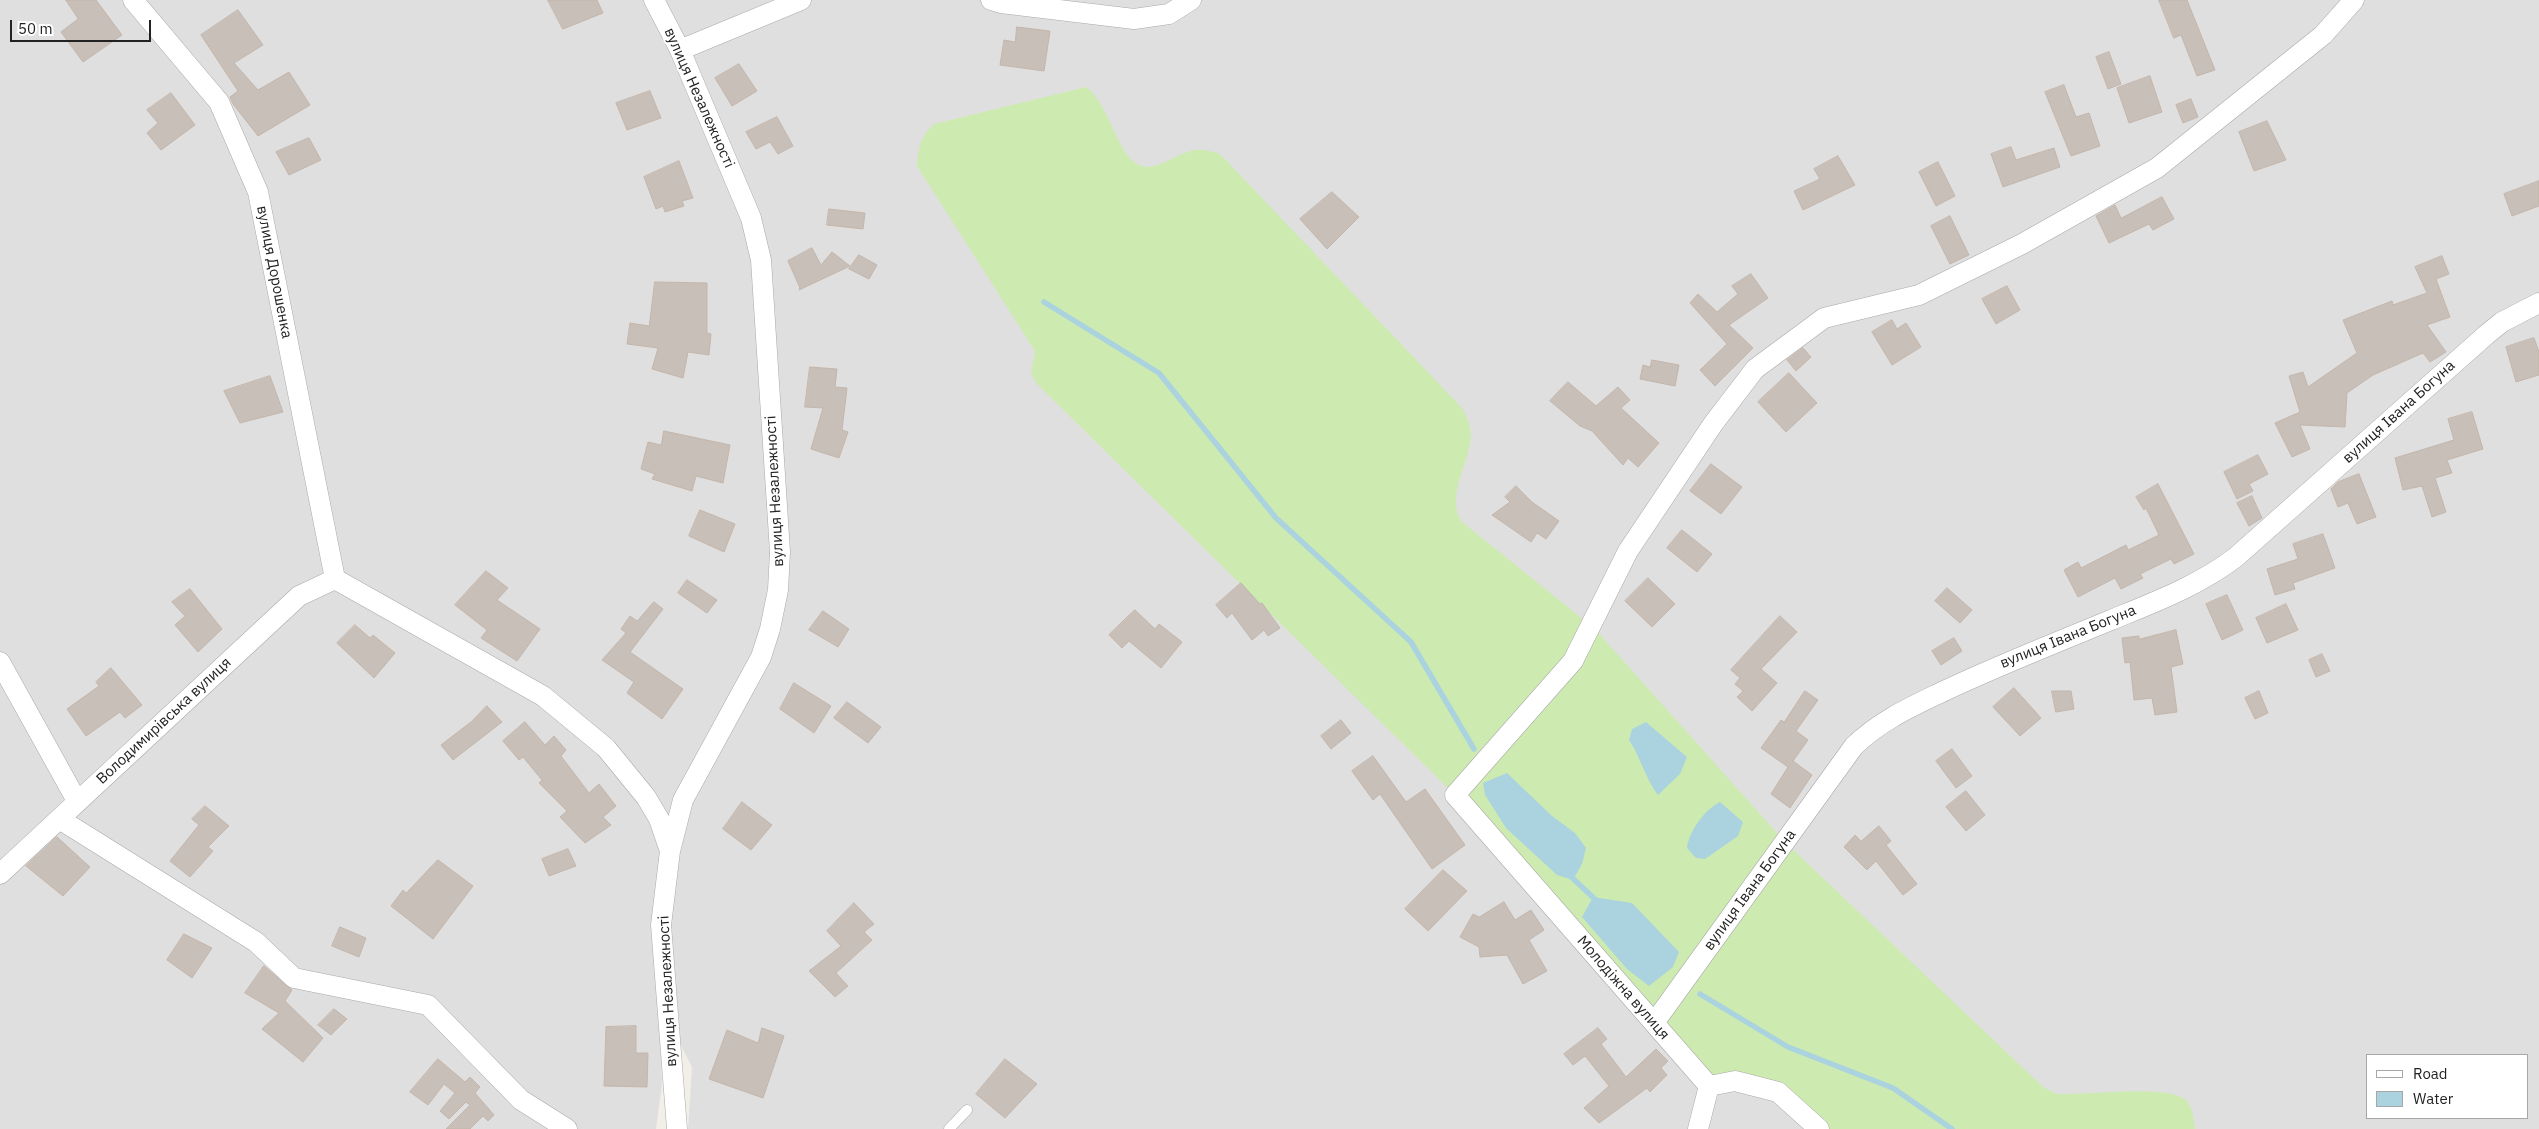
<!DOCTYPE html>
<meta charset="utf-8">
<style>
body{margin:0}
#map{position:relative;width:2539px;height:1129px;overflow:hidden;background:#f2efe9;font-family:"IBM Plex Sans",sans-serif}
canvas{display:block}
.legend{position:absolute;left:2366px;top:1054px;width:162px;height:65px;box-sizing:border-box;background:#fff;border:1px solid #a7a7a7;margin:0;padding:6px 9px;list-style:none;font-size:15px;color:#222}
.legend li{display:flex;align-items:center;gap:10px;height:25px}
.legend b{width:25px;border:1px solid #a7a7a7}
.scale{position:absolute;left:10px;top:20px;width:141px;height:22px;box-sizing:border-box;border:2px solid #222;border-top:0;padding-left:6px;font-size:15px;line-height:18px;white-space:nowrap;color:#222;-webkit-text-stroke:4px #fff;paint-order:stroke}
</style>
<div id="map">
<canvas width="2539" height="1129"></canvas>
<ul class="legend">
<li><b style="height:6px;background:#fff"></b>Road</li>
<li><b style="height:14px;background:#aad3df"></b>Water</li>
</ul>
<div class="scale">50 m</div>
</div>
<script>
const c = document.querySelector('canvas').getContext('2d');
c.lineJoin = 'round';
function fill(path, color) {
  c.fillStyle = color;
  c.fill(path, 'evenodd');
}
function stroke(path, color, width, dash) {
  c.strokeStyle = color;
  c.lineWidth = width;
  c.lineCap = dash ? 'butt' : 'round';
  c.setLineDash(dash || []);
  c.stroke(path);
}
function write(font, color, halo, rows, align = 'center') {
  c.font = font + ' "IBM Plex Sans",sans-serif';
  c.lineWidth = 4;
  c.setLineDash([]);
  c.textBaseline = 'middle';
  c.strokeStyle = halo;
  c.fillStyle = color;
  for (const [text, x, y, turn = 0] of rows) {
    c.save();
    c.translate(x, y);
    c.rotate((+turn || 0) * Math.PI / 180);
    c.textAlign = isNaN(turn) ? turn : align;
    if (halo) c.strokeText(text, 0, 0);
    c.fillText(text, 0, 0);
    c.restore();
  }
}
fill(new Path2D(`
 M0 0H2539V1129H688L692 1067 669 1023 660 1039 662 1084 656 1129H0ZM2368 1055H2528V1118H2368Z`), '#e0dfdf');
fill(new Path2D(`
 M1086 87C1110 104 1117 156 1139 165 1155 172 1175 155 1190 151 1200 148 1211 151 1220 154L1463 409C1467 418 1471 427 1471 436 1469 465 1446 494 1461 521L1595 629 1785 842 2043 1087 2057 1094C2086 1095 2162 1085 2183 1098 2192 1103 2194 1119 2195 1129H1819L1778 1092 1709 1086 1455 795 1036 383 1031 373 1035 351 917 166C919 146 919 139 934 124Z`), '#cdebb0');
fill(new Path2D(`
 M1646 722 1687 757 1680 774 1658 795C1645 778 1641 758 1629 740L1632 729Z
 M1507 773 1552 816 1575 833 1586 848 1582 864 1573 880 1557 875 1506 828 1485 795 1483 783Z
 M1720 802 1743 822 1738 836 1705 859 1696 858 1687 848C1689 831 1705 809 1720 802Z
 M1593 897 1632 903 1679 952 1673 967 1649 986 1627 969 1582 917Z`), '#aad3df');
stroke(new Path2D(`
 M1044 302 1159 373 1276 518 1411 642 1474 749
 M1568 874 1598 902
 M1700 994 1788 1047 1893 1088 1952 1129`), '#aad3df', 5.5);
const building = new Path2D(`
 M66 0H96L122 35 83 62 61 32 78 19Z
 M548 0H597L603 13 563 29Z
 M2159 0H2187L2215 70 2197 76 2181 35 2174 38Z
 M238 10 263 45 234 63 258 90 289 72 310 105 258 136 233 104 230 97 238 91 201 35Z
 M1017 27 1050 31 1044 71 1000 65 1004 40 1015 42Z
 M2109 52 2121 84 2108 89 2096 57Z
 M739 64 757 91 732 106 715 78Z
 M2150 76 2162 112 2129 123 2117 88Z
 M2064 85 2076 117 2089 113 2100 146 2071 156 2045 92Z
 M650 91 661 118 627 130 616 103Z
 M171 93 195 125 161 150 147 133 158 123 147 110Z
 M2191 99 2198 117 2183 123 2176 105Z
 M777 117 793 146 778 154 770 142 756 149 746 132Z
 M2267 121 2286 160 2254 171 2239 132Z
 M309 138 321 160 289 175 276 152Z
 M2011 147 2016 160 2054 148 2060 167 2003 187 1991 154Z
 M1838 156 1855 185 1803 210 1794 191 1820 179 1814 169Z
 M679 161 693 198 682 201 684 206 665 212 663 206 656 209 644 177Z
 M1938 162 1955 196 1936 206 1919 172Z
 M2539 181V206L2512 216 2504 194Z
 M1332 192 1359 217 1327 249 1300 219Z
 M2162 197 2174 219 2153 230 2149 224 2109 243 2096 216 2115 205 2121 218Z
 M829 209 865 213 863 229 827 225Z
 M1950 216 1969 255 1950 264 1931 226Z
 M812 248 821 265 832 252 850 266 799 290 800 288 788 261Z
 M859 255 877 265 869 279 849 269Z
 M2442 256 2449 274 2436 279 2450 317 2427 325 2446 352 2430 362 2423 353 2373 375 2347 393 2345 427 2300 425 2310 449 2292 457 2275 423 2300 412 2289 376 2303 372 2308 387 2357 353 2343 320 2392 301 2393 305 2427 293 2415 267Z
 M1751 274 1768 298 1729 325 1753 348 1715 386 1700 370 1727 344 1690 303 1698 294 1717 312 1738 294 1732 286Z
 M655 282 707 283V333L711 334 709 355 688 352 683 378 652 369 658 348 627 344 630 323 649 326Z
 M2007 286 2020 310 1996 324 1982 299Z
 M1892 320 1897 329 1906 323 1921 347 1892 365 1872 332Z
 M2534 338 2539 352V375L2516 382 2506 347Z
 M1803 348 1811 357 1796 371 1787 360Z
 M1652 360 1679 365 1675 386 1640 379 1643 365 1650 367Z
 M810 367 837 369 835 387 847 388 842 430 848 432 839 458 811 449 823 408 805 407Z
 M1789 373 1817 403 1786 432 1758 402Z
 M270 376 283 412 240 423 224 391Z
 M1568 382 1596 406 1618 387 1630 400 1621 408 1659 443 1638 467 1628 458 1623 465 1592 431 1580 426 1550 401Z
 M2472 412 2483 449 2447 460 2452 473 2435 478 2446 512 2432 517 2422 486 2403 490 2395 458 2454 440 2448 419Z
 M664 431 730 445 723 483 696 476 692 491 652 479 655 474 641 469 648 442 661 445Z
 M2258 455 2268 474 2249 484 2253 491 2237 499 2224 472Z
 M1711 464 1742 487 1721 514 1690 491Z
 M2359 474 2376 517 2357 524 2348 503 2338 507 2331 489 2338 482Z
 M2158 484 2194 554 2174 564 2171 559 2140 574 2143 578 2121 589 2115 578 2078 597 2064 570 2078 562 2081 568 2126 545 2128 550 2159 535 2146 508 2144 510 2136 497Z
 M1516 486 1532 502 1559 521 1546 539 1537 533 1531 542 1492 515 1510 502 1505 497Z
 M2252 496 2262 518 2249 526 2237 503Z
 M700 510 735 524 724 552 689 536Z
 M1682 530 1712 554 1697 572 1667 548Z
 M2323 534 2335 568 2293 583 2295 589 2275 595 2267 569 2298 559 2293 544Z
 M486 571 508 588 497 600 540 629 517 661 481 638 487 630 455 605Z
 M1648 578 1675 604 1652 627 1625 601Z
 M687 580 717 600 707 613 678 593Z
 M1241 583 1260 604 1262 603 1280 628 1268 636 1264 630 1252 640 1232 613 1227 618 1216 605Z
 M1947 588 1972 610 1960 623 1935 601Z
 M190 589 222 629 198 652 175 625 185 616 172 602Z
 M2227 595 2243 630 2222 640 2206 604Z
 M654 602 663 609 630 652 683 689 662 719 627 693 634 682 602 660 626 633 621 629 630 616 637 621Z
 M2286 604 2298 630 2267 643 2256 618Z
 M1135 610 1155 629 1159 624 1182 642 1161 668 1129 641 1122 648 1109 635Z
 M823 611 849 629 838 647 809 630Z
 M1780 616 1797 632 1761 669 1777 683 1752 711 1737 697 1743 691 1735 684 1740 678 1731 670Z
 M355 625 370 638 373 635 395 653 374 678 337 643Z
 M2176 630 2183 664 2171 667 2177 712 2155 715 2152 698 2134 700 2130 662 2125 663 2122 638 2139 636V639Z
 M1954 638 1962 651 1941 665 1932 651Z
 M2322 654 2330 671 2316 677 2309 660Z
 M111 668 142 705 125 718 120 712 86 736 67 709 99 686 96 682Z
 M794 683 831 706 814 733 780 709Z
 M2014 688 2041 718 2020 736 1993 707Z
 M1805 691 1818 700 1796 731 1808 740 1793 761 1812 775 1790 808 1771 794 1788 767 1761 748 1781 720 1784 722Z
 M2052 691H2071L2074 709 2056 712Z
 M2259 691 2268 713 2255 719 2245 698Z
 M847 702 881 727 868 743 834 718Z
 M487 706 502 722 453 760 441 745 471 722Z
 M1341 720 1351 733 1331 749 1321 736Z
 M525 722 545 745 554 736 566 750 561 756 589 793 599 784 616 806 603 817 611 825 585 843 560 817 567 811 539 783 542 780 523 757 519 760 503 741Z
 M1952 749 1972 776 1956 788 1936 761Z
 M1373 756 1406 802 1425 789 1465 845 1432 869 1380 794 1373 800 1352 771Z
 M1966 791 1985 815 1966 831 1946 807Z
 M742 802 772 825 751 850 723 829Z
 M205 806 229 826 208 847 213 851 190 877 170 861 199 825 192 819Z
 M1879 826 1891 841 1886 845 1917 884 1903 895 1876 861 1867 870 1844 847 1855 835 1861 841Z
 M57 837 90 867 63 896 26 866Z
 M568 849 576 866 549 876 542 859Z
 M438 860 473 886 433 939 391 906 403 890 406 893Z
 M1443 870 1467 891 1428 931 1405 909Z
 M1504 902 1515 920 1531 910 1544 930 1529 940 1547 971 1523 984 1507 955 1480 957 1479 947 1460 937 1473 914 1479 917Z
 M854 903 874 924 864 932 872 940 836 973 848 986 835 997 809 971 841 946 827 931Z
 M340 927 366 938 359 957 332 946Z
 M184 934 212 948 192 978 167 960Z
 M264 966 292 990 285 1001 323 1038 303 1062 262 1029 279 1013 245 993Z
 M334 1009 347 1019 331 1035 318 1025Z
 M636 1026V1053H648L647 1087 604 1086 606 1027Z
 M762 1028 784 1036 763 1098 709 1079 727 1030 758 1043Z
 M1598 1028 1607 1039 1601 1044 1626 1077 1656 1049 1668 1061 1661 1068 1667 1075 1650 1092 1647 1088 1599 1123 1584 1108 1609 1086 1585 1056 1573 1065 1564 1054Z
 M438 1059 465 1082 470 1077 480 1087 475 1093 494 1115 488 1121 483 1116 470 1129H446L470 1105 466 1102 449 1119 440 1111 455 1093 444 1084 428 1105 410 1092Z
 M1005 1059 1037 1084 1005 1118 976 1094Z`);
fill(building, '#c7bfb8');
stroke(building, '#c4b6ab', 1);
const service = new Path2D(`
 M949 1129 967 1110`);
const minor = new Path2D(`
 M133 0 219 102 258 192 335 579
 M654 0 680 50 751 218 761 260 780 552 778 590 770 629 761 657 683 800 670 851 661 925 677 1129
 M991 0 1001 3 1134 19 1169 14 1191 0
 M680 50 801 0
 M335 579 543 696 606 748 646 797 659 819 670 851
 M0 662 77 801
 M61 820 256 942 294 978 428 1005 521 1100 567 1129
 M0 874 299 596 335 579
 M1654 1023 1854 746C1881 720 1911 707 1944 691 1999 665 2055 643 2111 620 2155 602 2198 586 2236 557L2486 335 2502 322 2539 303
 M1698 1129 1709 1086
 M1819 1129 1778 1092 1735 1081 1709 1086 1455 795 1573 661 1628 551 1713 424 1755 369 1824 318 1919 295 2022 244 2157 168 2323 35 2354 0`);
stroke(service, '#a9a9a9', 11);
stroke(minor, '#a9a9a9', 21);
stroke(service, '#fff', 10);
stroke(minor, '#fff', 20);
write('15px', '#222', '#fff', [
 ["вулиця Незалежності",699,98,66],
 ["вулиця Дорошенка",274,272,79],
 ["вулиця Івана Богуна",2399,412,-42],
 ["вулиця Незалежності",775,491,-93],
 ["вулиця Івана Богуна",2068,637,-22],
 ["Володимирівська вулиця",164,721,-43],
 ["вулиця Івана Богуна",1750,890,-54],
 ["Молодіжна вулиця",1623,988,49],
 ["вулиця Незалежності",668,991,-93]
]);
</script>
